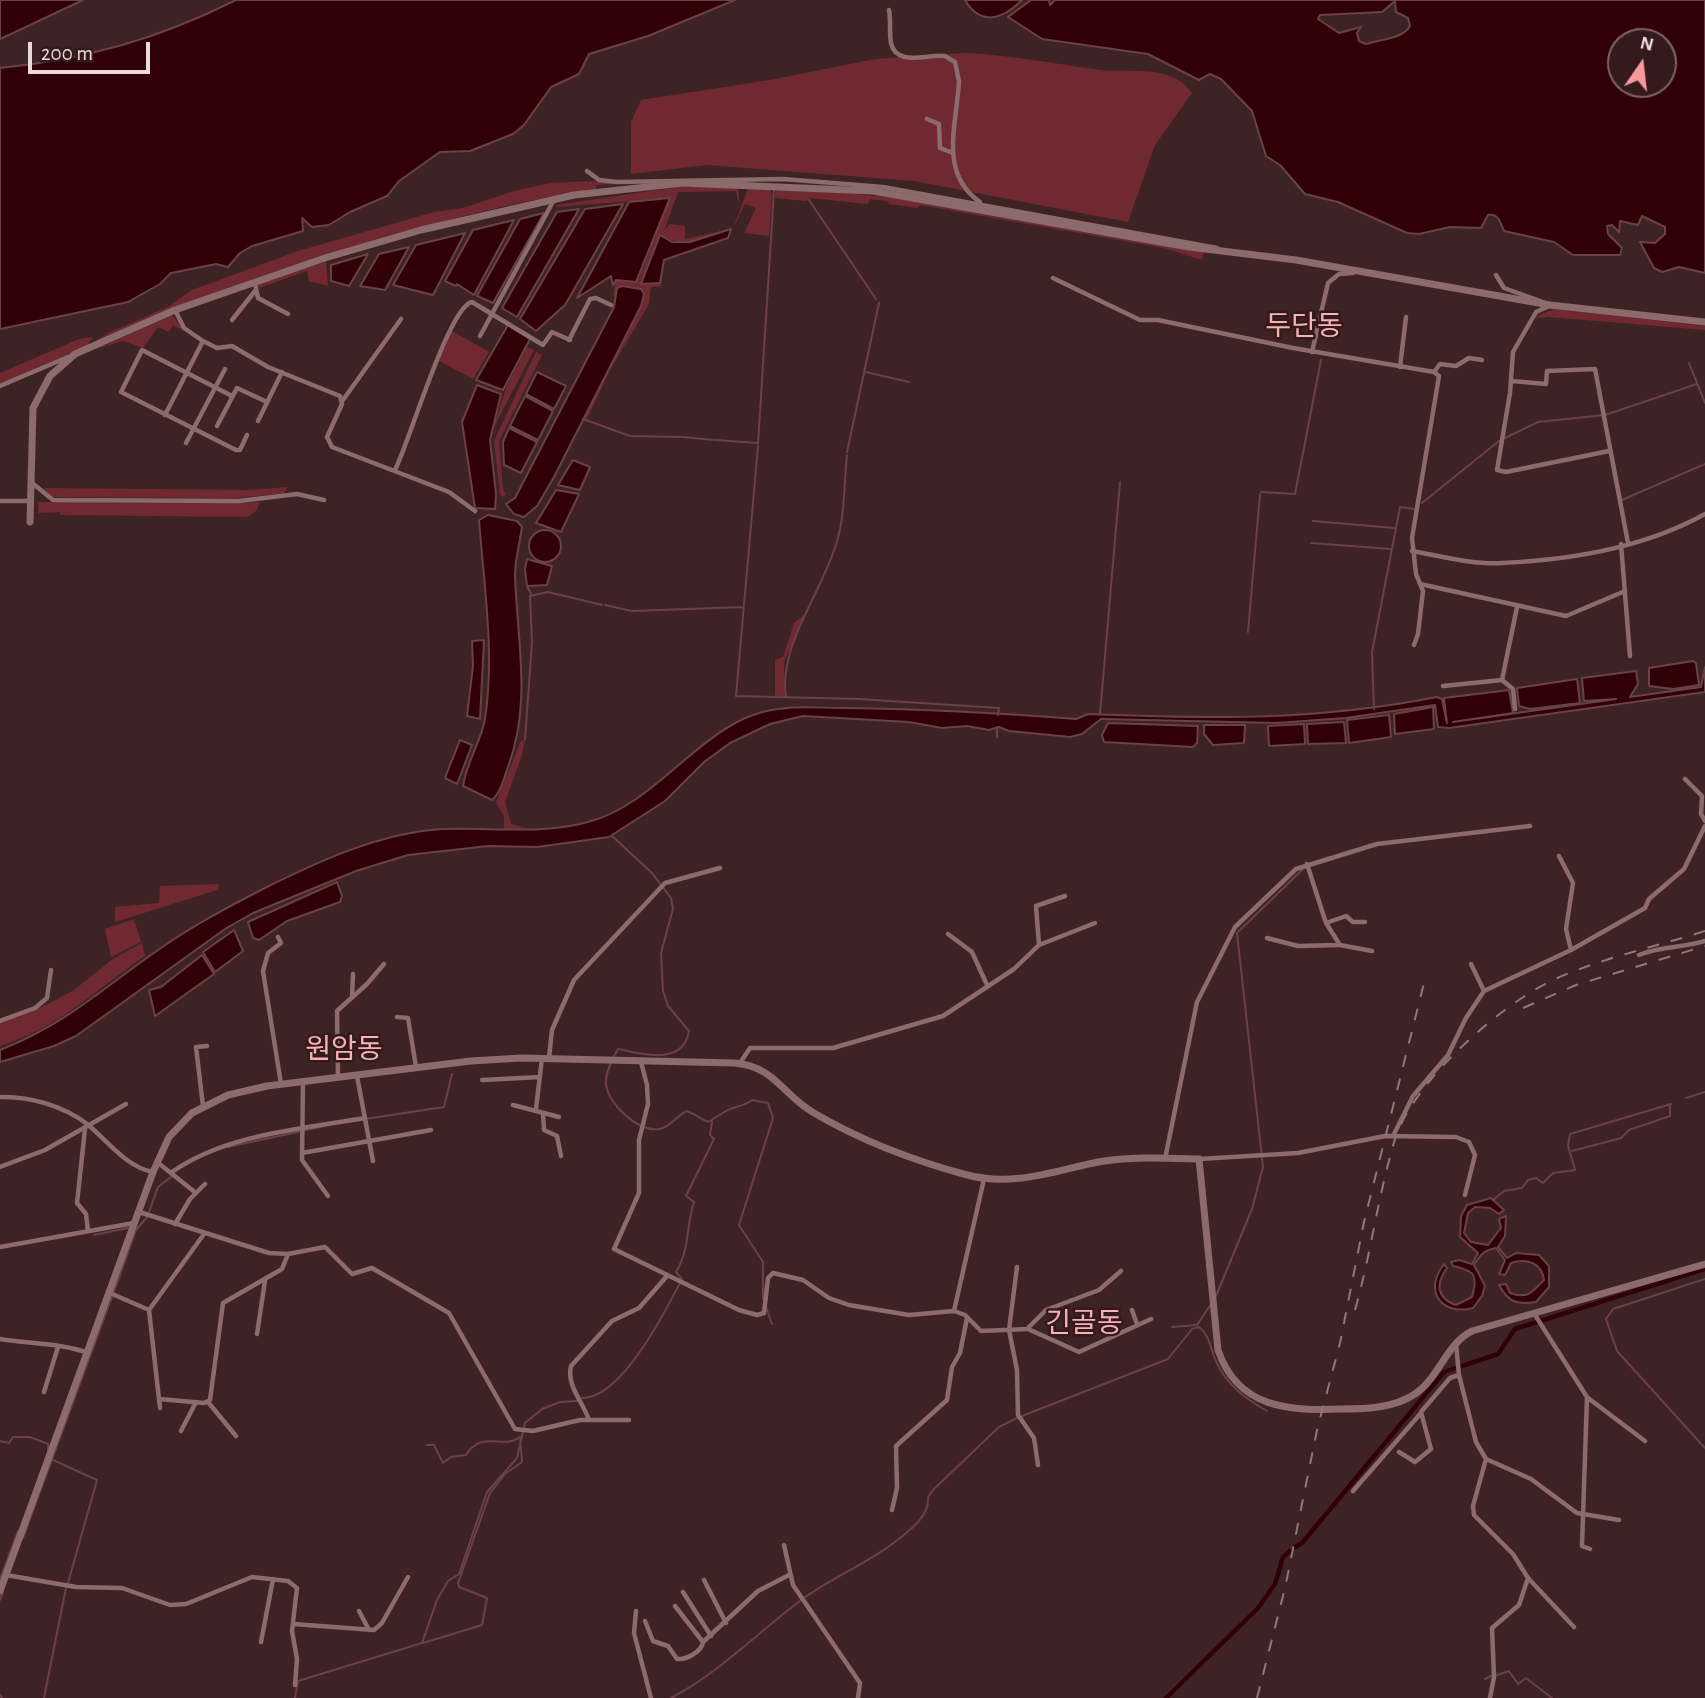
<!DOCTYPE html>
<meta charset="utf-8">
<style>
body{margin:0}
#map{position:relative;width:1705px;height:1698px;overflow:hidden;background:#3e2325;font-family:"Alegreya Sans",sans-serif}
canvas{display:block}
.north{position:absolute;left:1607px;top:28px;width:70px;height:70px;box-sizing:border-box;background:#341a1b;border:2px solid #7e6667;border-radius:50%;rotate:14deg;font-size:19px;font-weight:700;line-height:28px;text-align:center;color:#ecd9d9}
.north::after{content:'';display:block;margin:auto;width:24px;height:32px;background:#f49a9f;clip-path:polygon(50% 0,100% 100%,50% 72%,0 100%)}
.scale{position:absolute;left:28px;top:42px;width:122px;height:32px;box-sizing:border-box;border:4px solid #ecd9d9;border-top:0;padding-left:9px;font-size:21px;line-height:24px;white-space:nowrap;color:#ecd9d9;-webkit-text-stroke:5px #341a1b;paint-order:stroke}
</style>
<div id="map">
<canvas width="1705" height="1698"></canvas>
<div class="north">N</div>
<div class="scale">200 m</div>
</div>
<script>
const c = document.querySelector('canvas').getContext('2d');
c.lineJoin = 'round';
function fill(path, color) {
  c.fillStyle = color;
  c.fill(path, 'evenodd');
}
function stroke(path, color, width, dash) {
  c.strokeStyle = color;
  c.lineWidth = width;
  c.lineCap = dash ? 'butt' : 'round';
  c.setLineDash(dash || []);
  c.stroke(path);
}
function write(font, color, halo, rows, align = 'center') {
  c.font = font + ' "Alegreya Sans","Noto Sans KR",sans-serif';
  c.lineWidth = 5;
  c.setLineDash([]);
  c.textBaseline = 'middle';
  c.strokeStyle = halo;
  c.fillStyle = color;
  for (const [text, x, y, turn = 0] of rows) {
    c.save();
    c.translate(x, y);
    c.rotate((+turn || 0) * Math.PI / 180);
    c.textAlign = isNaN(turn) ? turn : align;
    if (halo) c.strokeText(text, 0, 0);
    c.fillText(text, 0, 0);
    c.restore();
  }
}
fill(new Path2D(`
 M965 53C1012 55 1055 64 1101 70 1131 73 1172 64 1192 93L1155 145 1128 222 914 181 707 165 631 174V122L641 100 770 80 875 59Z
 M592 181 615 184 596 185V189C421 215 258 281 93 343L108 333 168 307 192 290 298 251 434 212 463 208 514 191 550 183Z
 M678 187H738L739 199 738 202 736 191 678 192 664 231 670 224 685 226V239L731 229 690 242 668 240 644 285 660 283 662 286 651 287 649 304 610 370 587 419 584 417 641 306 635 287 620 286 613 297 615 280 636 282 639 279 670 198 556 207V205Z
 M776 188C920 194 1063 226 1204 251L1202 260 1164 248 920 205 918 208 889 204 888 201 870 199 868 204 809 198 806 201 775 198Z
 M748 189H770L772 193 769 236 744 233 756 208 745 204 733 229Z
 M326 262 328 286 309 281 307 271 259 288 258 284Z
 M1554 309 1705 326V330L1549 317 1533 318Z
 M172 315 184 331 173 325 169 332 158 327 143 348 123 341 97 349Z
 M452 331 489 352 473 379 439 361Z
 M93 337 87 346 0 384V373L79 339Z
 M527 347 534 350 493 429 506 388Z
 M536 352 542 355 499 441 503 489 506 494 504 497 500 495 494 441Z
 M288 487 284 493 238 498 53 497 43 488 249 490Z
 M38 502 242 503 260 502 257 510 248 517 60 515V512L38 513Z
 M806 613 784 662 785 696H775V660L783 657 794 623Z
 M525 739 522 755 505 802 511 824 526 828 504 830V816L496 802 521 741Z
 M217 884 220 886 217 890 115 922V907L159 903 160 886Z
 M134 919 141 942 111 957 105 929Z
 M142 943 145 956C97 989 57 1029 0 1046V1023L46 1005 74 990 113 959Z`), '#712931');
const water = new Path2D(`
 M0 0H83L0 39Z
 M236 0H735L648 36 589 54 579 74 551 87 524 125 513 134 470 151 440 152 399 181 387 196 350 212 329 225 312 227 302 218 303 231 252 246 240 253 228 267 216 264 171 273 160 284 128 302 0 329V68C87 59 158 39 236 0Z
 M965 0H1022C1003 19 981 27 965 0Z
 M1031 0H1049L1050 5 1055 0H1705V273L1679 267 1662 272 1654 268 1640 242 1655 243 1665 234V227L1642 216 1638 225 1620 221 1619 232 1612 225 1607 226 1608 234 1622 248 1620 255H1573L1554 242 1504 231C1500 223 1499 213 1488 215L1481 228 1450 227 1419 234 1407 233 1338 202 1305 194 1280 165 1266 156 1252 111 1221 79 1210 74 1199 80 1148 54 1042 39 1008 17ZM1395 1 1396 12 1408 18 1410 26C1403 39 1381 39 1366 44L1359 41 1357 33 1361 27 1339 33 1318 19 1320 15 1382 12ZM1621 42H1663V84H1621Z
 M670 198 636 282 616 280 613 285 611 276 577 298 629 202Z
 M623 204 565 305 536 331 520 319 585 209Z
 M579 209 517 317 502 308 557 212Z
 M544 213 493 303 477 296 520 219Z
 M514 220 474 295 457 284 456 286 445 281 473 230Z
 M731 229 728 238 664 260 660 283 641 284 660 235 672 242H690Z
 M465 233 433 295 393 285 416 245Z
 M409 247 385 290 360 286 379 254Z
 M368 254 349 286 331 281V265Z
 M622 286 641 289 644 294 641 306 554 477 537 506 524 517 514 514 506 504 515 498 614 307 617 288Z
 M508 325 530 339 503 390 476 380Z
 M537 372 566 386 554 409 526 394Z
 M477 385 501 394 490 440 496 494 495 509 475 508 462 422Z
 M525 396 553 411 538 440 510 426Z
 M509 428 537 442 521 473 504 465 503 442Z
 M573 460 590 467 580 490 558 485Z
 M556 490 579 494 561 532 536 523Z
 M488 515 517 521 522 527C520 542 515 559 515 575 517 640 532 703 508 767 504 778 501 792 492 800L463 786C466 763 481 742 485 719 495 654 484 586 479 520Z
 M529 546a16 16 0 1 1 32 0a16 16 0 1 1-32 0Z
 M527 559 552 566 547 585 527 586 525 569Z
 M484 640 480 719 467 716 473 666 472 641Z
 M1693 661 1696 663 1699 685 1673 689 1649 686V668Z
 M1705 667V692L1449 728 1438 727 1435 705 1346 718 1276 723 1101 719 1082 734 1070 737 1009 731 999 727 989 730 967 726 942 728 909 722 803 716 770 724 730 743 704 762 665 801 609 837 537 847 488 846 408 855 356 871 253 913 225 929 76 1036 54 1046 0 1062V1050C65 1025 103 988 158 950 192 926 228 907 265 888 319 861 380 833 442 829 491 827 540 835 588 822 649 806 687 746 743 719 777 703 811 708 847 708 923 709 1000 713 1076 719L1088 714C1212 719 1314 721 1437 697L1442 699 1447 723 1444 698 1509 690 1513 713 1453 722 1616 699 1584 701 1582 678 1636 671 1638 684 1630 697 1701 687Z
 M1577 679 1580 703 1530 709 1519 706 1517 688Z
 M1433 707 1434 729 1395 734 1394 714Z
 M1389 715 1391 737 1349 743 1347 720Z
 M1344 722 1346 743 1308 744 1307 724Z
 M1108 723 1198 726 1197 743 1193 747 1104 742 1102 735Z
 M1304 724 1305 744 1269 746 1268 726Z
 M1204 725H1245L1244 743 1213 745 1204 734Z
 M460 740 472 745 457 784 445 778Z
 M337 882 342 896 340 902 287 921 259 940 253 938 248 922Z
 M234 930 243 951 215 972 203 952Z
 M202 955 214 974 155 1016 149 990 161 987Z
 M1491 1198 1504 1210 1499 1214 1490 1208 1475 1207 1468 1213 1464 1233 1471 1242 1488 1245 1501 1228 1499 1219 1506 1216 1505 1236 1498 1247 1507 1258 1516 1253 1539 1255 1549 1266V1287L1536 1302C1517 1305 1508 1302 1499 1285L1506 1284 1510 1293C1527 1299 1532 1293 1544 1280 1542 1263 1527 1258 1511 1263L1505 1275 1499 1274 1505 1260 1496 1248C1484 1250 1480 1255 1474 1265L1485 1286 1482 1296 1473 1308C1441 1316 1423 1291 1444 1264L1447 1268C1436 1283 1436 1298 1456 1305L1472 1297C1479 1273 1473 1271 1453 1266L1451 1262 1459 1260 1472 1264 1478 1253 1460 1237 1461 1216 1467 1205Z`);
fill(water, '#310007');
stroke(water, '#694146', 2);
stroke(new Path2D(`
 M809 200 876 299
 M1689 363 1705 403
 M866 372 909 382
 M583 419 630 436 681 437
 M683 437 714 440
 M1505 438 1538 422 1605 415 1697 384
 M716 440 757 443
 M758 444 774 191
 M758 446 736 696 859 699 999 708 998 715
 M847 452 879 303
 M1261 492 1295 494 1321 360
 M1622 500 1705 464
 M1422 503 1499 441
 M1313 521 1394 528
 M1311 543 1391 549
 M527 586 531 594
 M605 605 632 611 743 607
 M1248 632 1260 494
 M786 697C778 645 823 592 837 541 845 516 844 481 847 455
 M1374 709 1372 652 1396 528 1400 507 1414 509
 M1100 714 1120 482
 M997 737V727
 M525 739 532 642 530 596 548 592 602 605
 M612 836 652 873 671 898 673 909 661 953 663 991 668 1006 689 1031C683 1066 643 1054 618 1049L613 1058
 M611 1063C608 1070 605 1077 606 1085 609 1105 638 1132 659 1129 671 1127 676 1116 687 1111 716 1124 700 1126 726 1111 735 1106 743 1107 752 1100L768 1103 773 1118 739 1225 763 1262V1299
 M1686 1098 1705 1092
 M365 1119 444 1107 452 1074
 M228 1147 325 1126
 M1572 1151 1621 1138 1629 1130 1670 1116V1105
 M1493 1200 1504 1191 1522 1188 1528 1180 1536 1178 1543 1183 1553 1173 1575 1170 1568 1146 1570 1134 1671 1104
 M149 1212 158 1187 171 1177
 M94 1235 128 1228
 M1705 1279 1613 1309 1606 1319 1617 1351 1705 1448
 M114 1292 136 1230 147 1217
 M1216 1296 1252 1209 1263 1167 1237 933 1303 869
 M766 1307 772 1324
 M1172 1327 1197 1325 1211 1304
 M581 1398C621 1400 666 1310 682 1279L676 1272C690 1249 686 1226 694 1202L686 1196 714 1139 710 1135 712 1122
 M1022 1416 1168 1359 1192 1329 1199 1327C1210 1335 1210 1349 1216 1361 1227 1386 1245 1398 1267 1411
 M0 1441 9 1443 13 1437H30L48 1444V1451
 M53 1460 97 1480 68 1583
 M23 1538 112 1297
 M0 1579 18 1531
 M0 1600 3 1592
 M423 1643 482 1625 487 1598 459 1587 458 1583 490 1493 505 1474 522 1462 520 1437C504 1450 482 1429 466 1455L451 1457 443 1463 434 1445H427
 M1497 1675 1509 1671 1518 1684 1526 1678 1552 1698
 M1485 1679 1491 1676
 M0 1695 2 1698
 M44 1698 66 1588
 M295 1698 298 1681 422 1643 437 1600 448 1581 459 1574 487 1492 517 1458 525 1423 542 1409 560 1402 577 1401
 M671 1698C719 1673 757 1633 800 1601 831 1577 870 1563 900 1538 913 1528 930 1514 928 1497L934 1489 999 1427 1017 1418`), '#694146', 2);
stroke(new Path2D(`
 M1462 1366 1498 1354 1515 1329 1705 1269
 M1295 1547 1302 1543 1444 1372 1455 1368
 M1166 1698 1258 1608 1275 1584 1283 1557 1290 1551`), '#310007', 4.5);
stroke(new Path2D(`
 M889 10C891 21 889 32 891 43 896 67 928 54 945 56L955 62 959 81C957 124 938 173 980 202
 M927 119 939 124 940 148 953 153
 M587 171 599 180 617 182 783 179 883 187 1217 248
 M1496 275 1504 288 1543 302
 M1053 278 1140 320H1158L1293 348 1434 372 1439 376 1412 538 1416 574 1423 591 1418 634 1414 645
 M255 283 258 298 288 314
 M1549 306 1536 312 1513 352 1510 393 1497 470 1506 472 1609 451
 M175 310 184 328 203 341 217 348 232 346 268 367 340 396 342 404 327 437 332 447 449 492 475 511
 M232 320 255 291
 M480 336 555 198
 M569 340 590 299 596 298 611 305
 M1312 352 1328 283 1339 274 1353 273
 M1400 367 1406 317
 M1434 372 1440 364 1456 366 1469 358 1482 360
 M1512 381 1546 384 1547 371 1595 369 1628 543
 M0 386 68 357
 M232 396 142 350 121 392 236 450H240L247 435
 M343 400 401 319
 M165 415 203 341
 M258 421 282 372
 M217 426 237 388 267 402
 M186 443 225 369
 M395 470C409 443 449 306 472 302L543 345 552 332 570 340
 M31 482 53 500 239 501 297 494 324 500
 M0 501H31
 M1621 544 1630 656
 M1412 551C1440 556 1474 565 1502 563 1570 560 1646 547 1705 514
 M1420 584 1566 616 1625 591
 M1502 680 1517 607
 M1443 686 1502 680 1513 689 1515 709
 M1685 779 1702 796 1701 814 1705 821
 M1559 856 1573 883 1566 929 1571 950 1645 908 1649 899 1684 869 1705 826
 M1307 864 1326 923 1340 945 1372 951
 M1326 923 1346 916 1353 922H1365
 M948 934 972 952 987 985
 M278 937 281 943 268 953 263 971 281 1084
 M1267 938 1298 946 1339 945
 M1039 945 1036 906 1065 896
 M1639 955C1661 946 1683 948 1705 941
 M1471 964 1484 991
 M352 997 353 974
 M397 1017 408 1018 416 1067
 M0 1021 35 1008 47 998 51 970
 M549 1058 552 1030 574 980 665 883 720 868
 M641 1062 647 1085 648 1104 639 1140V1193L614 1249 739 1310 757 1315 764 1313 768 1278 773 1273 803 1280 829 1298 849 1305 909 1315 954 1311 965 1315 981 1331 1027 1329 1046 1310 1099 1290 1121 1271
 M740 1063 750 1048H833L943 1016 1014 969 1039 945 1095 923
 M357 1076 373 1161
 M338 1077 337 1011 367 984 384 964
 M482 1080 540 1077
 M303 1082 302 1160 328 1196
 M0 1097C29 1096 64 1106 87 1124 108 1141 126 1167 153 1172
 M513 1105 559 1117
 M203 1106 196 1047 207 1046
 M536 1109 542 1058
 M543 1113 544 1130 557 1136 561 1156
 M85 1129 77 1203 86 1214 88 1231
 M1393 1136 1413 1096 1448 1055 1466 1018 1484 991 1571 950
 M302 1153 431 1130
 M1165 1159 1197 1002 1235 927 1296 869 1377 844 1530 826
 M1199 1159 1298 1153 1385 1136 1456 1137 1469 1142 1475 1155 1465 1195
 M157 1162 196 1193
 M0 1167 45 1150 126 1104
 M172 1172C226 1134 301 1129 365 1118
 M139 1212 269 1253 288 1254 325 1247 352 1274 372 1268 449 1313 515 1429 533 1431 580 1420H629
 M175 1224 190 1199 205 1184
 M0 1247 134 1223
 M1017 1267 1009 1330 1017 1370 1018 1415 1034 1438 1038 1465
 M110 1293 149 1310
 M1132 1310 1137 1324
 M954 1311 984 1179
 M1535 1315 1587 1397 1582 1546 1590 1549
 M1028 1329 1079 1352 1151 1319
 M257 1334 265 1281
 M0 1339C28 1344 62 1343 88 1353
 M1456 1344 1459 1375
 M44 1392 58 1347
 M1588 1398 1645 1441
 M159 1399 204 1403 210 1400 223 1303 282 1269 288 1254
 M208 1402 236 1436
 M160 1408 149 1310 204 1234
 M589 1420C583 1402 566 1385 571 1366L612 1321 639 1308 667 1276
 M181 1431 196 1402
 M1399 1452 1415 1462 1431 1449 1421 1412 1450 1378 1459 1375 1476 1442 1486 1459 1473 1506 1474 1515 1513 1554 1528 1578
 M1486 1459 1531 1479 1577 1513 1619 1520
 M1353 1491 1421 1413
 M892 1510 897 1488 896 1446 947 1400 952 1367 960 1353 967 1318
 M784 1545 793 1585 860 1683 858 1698
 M6 1575 76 1587 122 1588 170 1605 186 1604 252 1577 288 1581 297 1588 292 1631 297 1659 295 1685
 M704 1580 726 1623
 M683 1592 711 1636
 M359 1611 369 1630
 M636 1611 634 1633 651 1698
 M645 1621 653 1641 668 1646 677 1659C687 1660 702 1651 703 1642L675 1606
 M293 1624 374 1630 382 1623 408 1577
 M261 1642 273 1579
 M703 1642 758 1591 789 1575
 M1490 1698 1494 1677 1492 1628 1519 1605 1528 1578 1574 1627`), '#8b6b6c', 4.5);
stroke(new Path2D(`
 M30 522 33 408 50 376 75 354 175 310 325 258 421 230 574 195 683 183 873 191 1189 247 1296 260 1550 305 1705 322
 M0 1591 153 1172 169 1137 192 1113 228 1095 267 1086 471 1061 521 1058 735 1063C776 1067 782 1095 814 1113 860 1140 915 1161 967 1175 1014 1187 1053 1171 1098 1162 1130 1156 1167 1158 1199 1159L1218 1350C1238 1409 1290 1411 1342 1409 1367 1409 1394 1408 1415 1394 1439 1378 1446 1344 1472 1331L1705 1264`), '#8b6b6c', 7);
stroke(new Path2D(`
 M1523 1008 1576 985 1705 946
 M1355 1310C1371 1254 1378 1195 1395 1139 1413 1082 1500 1005 1553 980 1601 958 1655 947 1705 931
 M1257 1698 1285 1588 1317 1430 1340 1343 1364 1222 1424 983`), '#8f7879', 2, [12, 12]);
write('28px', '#f6b2b5', '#341a1b', [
 ["두단동",1304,327],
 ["원암동",344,1050],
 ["긴골동",1084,1324]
]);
</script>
